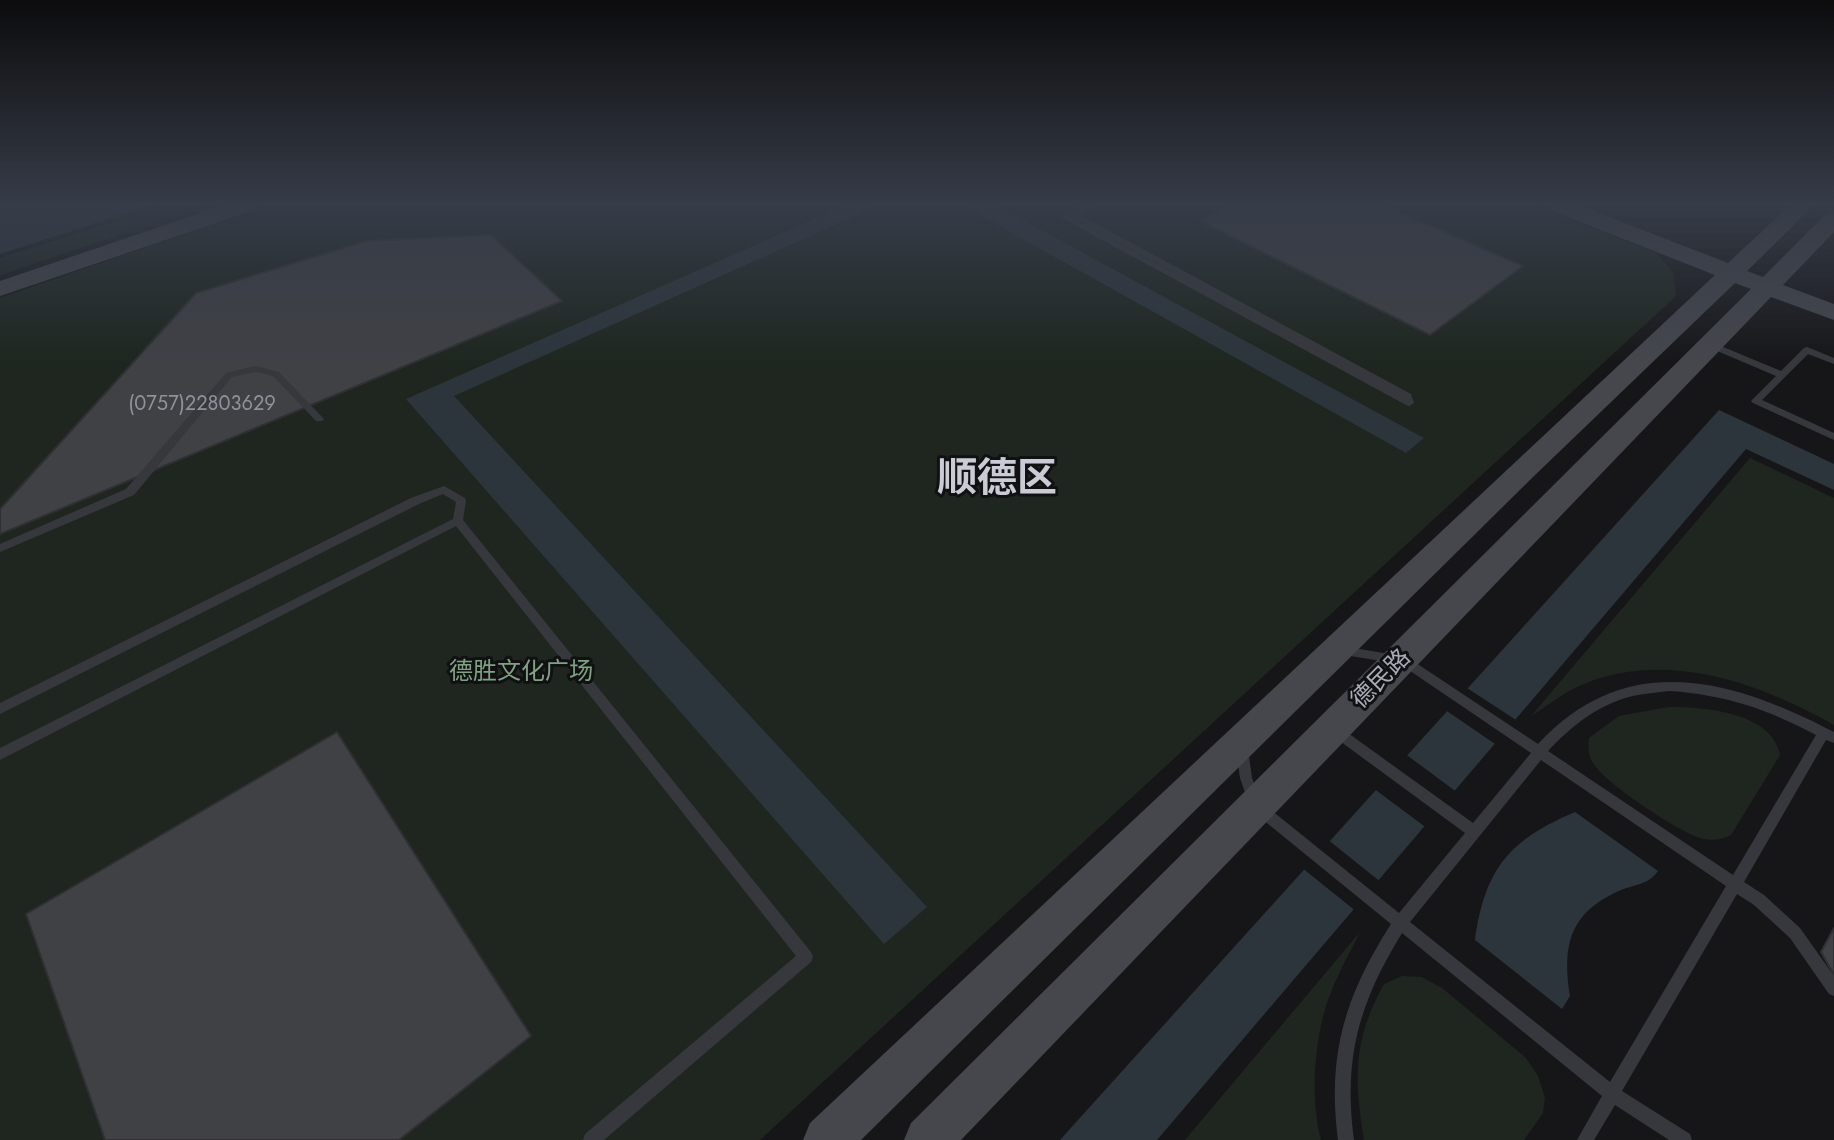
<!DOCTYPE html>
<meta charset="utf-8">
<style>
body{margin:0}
canvas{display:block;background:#161618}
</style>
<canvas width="1834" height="1140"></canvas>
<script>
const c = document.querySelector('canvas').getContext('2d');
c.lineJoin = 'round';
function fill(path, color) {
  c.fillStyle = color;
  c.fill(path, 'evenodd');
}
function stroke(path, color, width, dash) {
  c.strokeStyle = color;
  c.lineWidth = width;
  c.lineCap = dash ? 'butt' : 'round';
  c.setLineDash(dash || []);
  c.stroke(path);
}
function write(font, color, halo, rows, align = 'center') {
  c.font = font + ' Jost,"Noto Sans SC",sans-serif';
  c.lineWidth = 6;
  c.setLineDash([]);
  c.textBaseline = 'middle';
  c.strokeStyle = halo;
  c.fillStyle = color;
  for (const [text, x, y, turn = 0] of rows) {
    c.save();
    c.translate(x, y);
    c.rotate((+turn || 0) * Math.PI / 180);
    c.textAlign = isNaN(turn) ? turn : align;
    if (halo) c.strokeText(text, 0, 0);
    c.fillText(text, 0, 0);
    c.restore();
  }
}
fill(new Path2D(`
 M166 205H209L0 275V258Z
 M269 205H1534L1656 253 1673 272 1676 296 760 1140H0V298Z
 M1750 458 1834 498V725C1758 682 1662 648 1577 687 1561 694 1546 707 1531 716Z
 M1669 707C1704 707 1772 712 1780 755L1731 835C1721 840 1711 841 1700 838 1678 831 1610 786 1596 767 1588 758 1588 749 1589 738L1619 716Z
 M1360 932C1349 954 1336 977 1328 1000 1314 1041 1310 1098 1321 1140H1185Z
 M1402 976 1421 977 1442 988 1526 1058 1538 1076 1545 1098 1543 1113 1524 1140H1364C1354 1077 1353 1040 1384 984Z`), '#1e261f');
fill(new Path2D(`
 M0 205H152L0 254Z
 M846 205H879L454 396 927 907 884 944 406 399Z
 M962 205H995L1424 438 1406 453Z
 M1719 410 1834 464V490L1746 449 1157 1140H1060Z
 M1575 812 1658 871C1648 885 1636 884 1621 890 1570 912 1562 944 1570 996L1562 1009 1475 940C1485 869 1509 840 1575 812Z`), '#2c353c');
fill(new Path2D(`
 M1464 686 1519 722 1498 746 1444 709Z
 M1404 753 1458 793 1428 829 1373 788Z
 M1327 839 1382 883 1357 912 1301 867Z`), '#161618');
const building = new Path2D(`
 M1228 205H1383L1523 266 1430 335 1200 221Z
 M491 235 562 301 0 534V509L196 293 366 241Z
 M337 732 531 1036 399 1140H105L26 914Z
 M1834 928V975L1821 952Z`);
fill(building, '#404145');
stroke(building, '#303034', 2);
fill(new Path2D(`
 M1081 205H1100L1082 216 1411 394 1414 403 1409 406 1406 405 1060 217ZM1072 216 1073 218 1236 306 1070 217Z
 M1711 342 1781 371 1804 348 1807 347 1834 358V364L1808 354 1762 400 1834 433V440L1753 403 1751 401 1776 376 1708 347 1707 345Z
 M256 366 279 372 322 417 324 419 322 421H316L273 376 256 372 232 377 134 495 0 552V544L126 489 226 373Z
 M444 486 465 498 466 501 463 520 811 952 813 957 811 962 604 1140H583L585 1134 796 956 456 526 0 760V748L453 519 456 502 443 494 419 504 0 714V703L411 498Z
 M1342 646 1407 657 1538 744C1626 648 1733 679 1834 732V743L1826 740 1744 882 1764 895 1800 928 1834 976V996L1829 994 1790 938 1754 905 1737 894 1622 1091 1690 1134 1692 1140H1669L1615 1105 1594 1140H1577L1602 1096 1402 933C1359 1003 1343 1058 1354 1140H1338C1327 1054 1345 996 1391 924L1251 810 1240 778 1236 749 1238 745 1242 743 1246 745 1248 749 1252 778 1261 802 1399 913 1465 833 1333 736 1331 732 1333 728 1337 727 1341 728 1473 823 1531 753 1400 664 1338 654 1336 651 1338 648ZM1670 691C1726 695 1767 709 1816 735L1733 875 1548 751C1572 725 1603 701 1638 695 1649 693 1660 692 1670 691ZM1541 760 1726 886 1610 1082 1410 922Z`), '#37383d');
fill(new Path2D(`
 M224 205H257L254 210 0 296V281Z
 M1547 205H1578L1728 263 1790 205H1814L1747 271 1763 277 1826 214 1834 212V232L1783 285 1834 304V320L1771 297 961 1140H904L911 1123 1751 289 1735 283 1533 477 861 1140H803L810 1123 1715 275 1550 210Z`), '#45474d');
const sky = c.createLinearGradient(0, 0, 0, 365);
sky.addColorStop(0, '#0c0c0d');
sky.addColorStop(0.56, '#363c48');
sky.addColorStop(1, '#363c4800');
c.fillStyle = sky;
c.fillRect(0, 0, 1834, 365);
write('20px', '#8e929b', null, [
 ["(0757)22803629",202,405]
]);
write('24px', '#7fa381', '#111113', [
 ["德胜文化广场",521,673]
]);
write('24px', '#a8adb8', '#111113', [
 ["德民路",1382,680,-45]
]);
write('bold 40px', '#c9ccd4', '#111113', [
 ["顺德区",997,481]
]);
</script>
